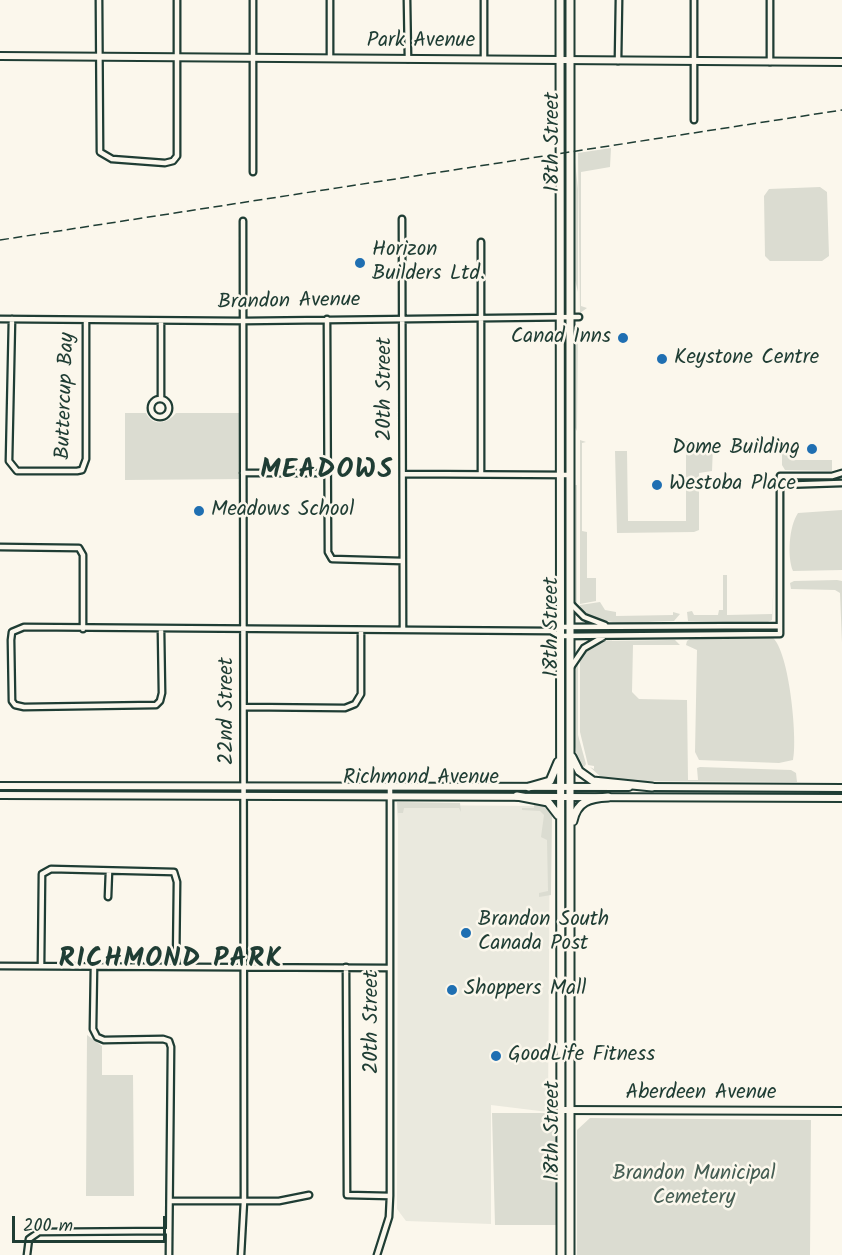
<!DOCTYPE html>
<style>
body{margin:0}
#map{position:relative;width:842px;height:1255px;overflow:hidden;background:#fbf7ec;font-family:Kalam,sans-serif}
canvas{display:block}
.scale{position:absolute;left:12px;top:1216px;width:154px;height:27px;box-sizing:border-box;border:3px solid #1f3d34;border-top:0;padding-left:8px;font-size:18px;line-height:21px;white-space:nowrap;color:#1f3d34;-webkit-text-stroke:4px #fbf7ec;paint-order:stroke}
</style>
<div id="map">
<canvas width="842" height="1255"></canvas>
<div class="scale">200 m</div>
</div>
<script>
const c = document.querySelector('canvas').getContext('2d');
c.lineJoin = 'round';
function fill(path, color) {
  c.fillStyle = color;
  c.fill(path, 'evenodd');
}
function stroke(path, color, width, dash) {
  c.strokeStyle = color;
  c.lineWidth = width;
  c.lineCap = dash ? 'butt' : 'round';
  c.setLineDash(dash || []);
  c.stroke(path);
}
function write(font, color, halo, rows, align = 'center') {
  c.font = font + ' Kalam,sans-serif';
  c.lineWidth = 5;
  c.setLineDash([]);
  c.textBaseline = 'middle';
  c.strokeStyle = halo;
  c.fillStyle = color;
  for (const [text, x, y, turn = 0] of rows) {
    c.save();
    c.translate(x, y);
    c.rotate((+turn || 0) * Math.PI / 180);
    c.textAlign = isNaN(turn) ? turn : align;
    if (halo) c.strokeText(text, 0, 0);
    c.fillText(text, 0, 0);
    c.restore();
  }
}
fill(new Path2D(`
 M398 805 543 806 550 813 548 1112 491 1105V1224L406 1221 397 1209Z`), '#eae9de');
fill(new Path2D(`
 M611 148 610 167 581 172V306L587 308 580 313 578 153Z
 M574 153 578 189V292L574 276Z
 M820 187 827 192 829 256 822 261H770L765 256 764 196 769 189Z
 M574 329H578L577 431 573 424Z
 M125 413H146C153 427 167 424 176 413H243V479L125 480Z
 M580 440 586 442 582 443V531L587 532V578H596V601L580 604Z
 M686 441H705V446H713L712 471 699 473V530L694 532 617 533 615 451H627L628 521H686Z
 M788 452 792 453 791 460H832V471L785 470 782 465V453Z
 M573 485H577V608L573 603Z
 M842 510V570L793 571C787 557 789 526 798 513Z
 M723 575H727V615L772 614 774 580 772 620 766 623 688 621 687 612 692 611 694 615H718L719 610H723Z
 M837 580 842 581V643L840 593 835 590 791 589 790 583 794 581Z
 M600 602 605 610 616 612V616L673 615V612L680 614 674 621C643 621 605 629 579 610L580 605Z
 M770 636C789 643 798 741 793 760L779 763 699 760 695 752 697 650 686 645 687 641 693 637Z
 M599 641 675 640 680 645H633L632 692 639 699 687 700 688 780H698L697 768 700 767 791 770 796 773 797 782 614 781 603 779 590 767 594 769V766L588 765 580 732V656Z
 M578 660V735L586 764 582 771C571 749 567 681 578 660Z
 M397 802 460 803 461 812 459 808H404L403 813H398V821Z
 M534 802 547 806 552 814 551 895 539 897V893L548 891 547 840 541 837 544 815 540 811 522 810V808H534Z
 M87 1035 102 1046V1075H133L134 1196H86Z
 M492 1113H553L556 1116 562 1225H495Z
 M590 1118 811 1120 810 1255H577V1130Z`), '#dbdcd1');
const street = new Path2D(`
 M99 0 100 152 112 159 165 163 173 161 177 156V0
 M407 0 408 59
 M484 0V59
 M694 0V120
 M770 0V62
 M330 58V0
 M618 61 619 0
 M253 172V0
 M402 219 403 630
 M481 242V474
 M0 319 244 321 579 317
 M12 319 9 461 17 471H77L82 470 86 459V320
 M327 319 328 552 332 559 402 561
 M161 399V321
 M151 408a9 9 0 1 1 18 0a9 9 0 1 1-18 0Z
 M243 473H327
 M403 474 570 475
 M780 485 842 483
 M0 547 79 548 83 555V629
 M570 603 584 617 605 625
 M161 630 162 693 160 701 156 705 24 707 15 705 12 701 11 640 12 632 24 627 551 631 560 627 780 626
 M551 631 560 636 780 634V476H832L842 473
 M571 667 584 648 603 637
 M244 707 345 708 355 704 361 694V630
 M108 897 109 871
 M0 966 390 968
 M41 966 42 874 51 869 174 872 177 882 176 967
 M94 966 93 1029 97 1037 104 1040 163 1039 169 1041 171 1047 169 1255
 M346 967 347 1195 390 1196
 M170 1201H279L309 1195
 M27 1255 29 1239 39 1232 169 1231
 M241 1255 244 1201 243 221
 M377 1255 389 1217 390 1196V787`);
const secondary = new Path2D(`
 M0 56 842 62
 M0 786 629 787
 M649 787 842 788
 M0 795 842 798
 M561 1110 842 1111`);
const primary = new Path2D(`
 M560 0 561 1255
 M572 757 579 771 593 781 652 787
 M529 787 550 781 558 762
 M517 796 548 802 558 815
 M573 821C577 801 590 798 608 797
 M570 1255V0`);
stroke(street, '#1f3d34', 9);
stroke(secondary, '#1f3d34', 10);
stroke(primary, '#1f3d34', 11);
stroke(street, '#fbf7ec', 4.5);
stroke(secondary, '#fbf7ec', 6);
stroke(primary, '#fbf7ec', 7);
stroke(new Path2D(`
 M0 240 842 110`), '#1f3d34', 1.5, [9, 4.5]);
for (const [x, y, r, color] of [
 [360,263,6,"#1f6fb2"],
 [623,338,6,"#1f6fb2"],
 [662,359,6,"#1f6fb2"],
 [812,449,6,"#1f6fb2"],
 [657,485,6,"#1f6fb2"],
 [199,511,6,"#1f6fb2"],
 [466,933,6,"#1f6fb2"],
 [452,990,6,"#1f6fb2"],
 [496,1056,6,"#1f6fb2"]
]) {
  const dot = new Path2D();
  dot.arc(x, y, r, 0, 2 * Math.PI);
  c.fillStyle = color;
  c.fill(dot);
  stroke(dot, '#fbf7ec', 2);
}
write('21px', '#1f3d34', '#fbf7ec', [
 ["Park Avenue",421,42],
 ["18th Street",554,142,-90],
 ["Brandon Avenue",289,303,-1],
 ["20th Street",386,389,-90],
 ["Buttercup Bay",67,396,-88],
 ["18th Street",553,627,-90],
 ["22nd Street",228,711,-90],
 ["Richmond Avenue",421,779],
 ["20th Street",373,1022,-90],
 ["Aberdeen Avenue",701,1094],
 ["18th Street",554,1131,-90]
]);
write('21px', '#1f3d34', '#fbf7ec', [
 ["Horizon",372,251],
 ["Builders Ltd.",372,275],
 ["Canad Inns",611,338,"right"],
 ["Keystone Centre",674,359],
 ["Dome Building",800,449,"right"],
 ["Westoba Place",669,485],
 ["Meadows School",211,511],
 ["Brandon South",478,921],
 ["Canada Post",478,945],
 ["Shoppers Mall",464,990],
 ["GoodLife Fitness",508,1056]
], 'left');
write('21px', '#455d53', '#fbf7ec', [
 ["Brandon Municipal",694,1175],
 ["Cemetery",694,1199]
]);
c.letterSpacing = '1.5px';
write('bold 27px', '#1f3d34', '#fbf7ec', [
 ["MEADOWS",327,472],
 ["RICHMOND PARK",171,961]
]);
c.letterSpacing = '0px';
</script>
